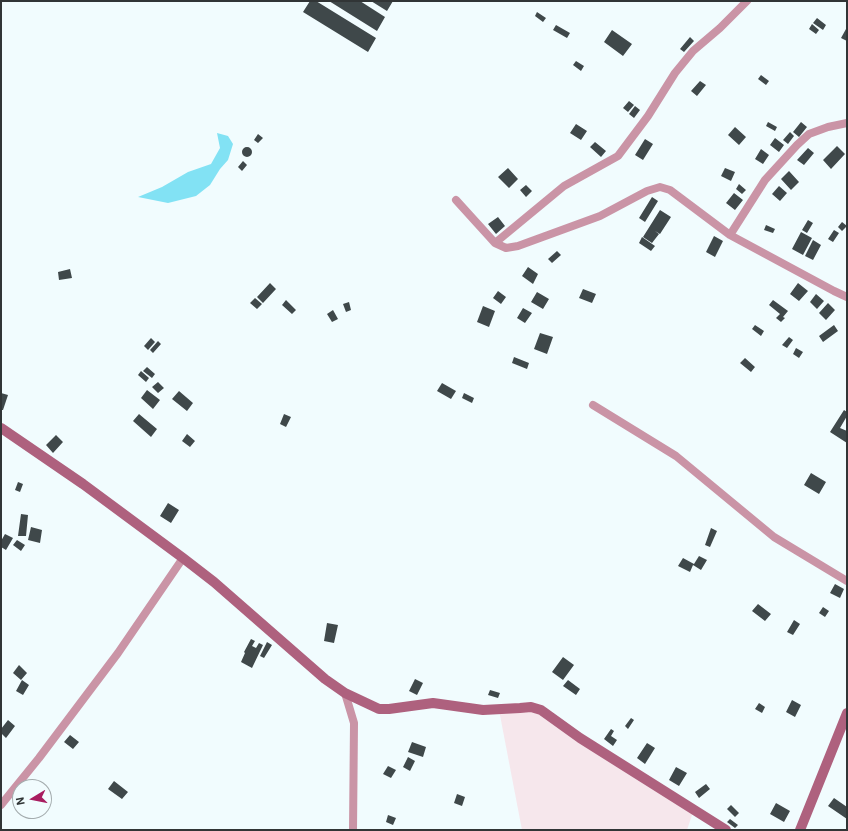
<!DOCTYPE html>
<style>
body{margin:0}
#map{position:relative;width:848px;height:831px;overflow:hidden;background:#f1fcfe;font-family:Roboto,sans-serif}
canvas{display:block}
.frame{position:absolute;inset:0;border:2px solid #313536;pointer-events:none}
.north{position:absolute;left:12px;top:779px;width:40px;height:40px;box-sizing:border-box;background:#f1fcfe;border:1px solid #a4acae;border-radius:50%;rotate:260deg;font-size:11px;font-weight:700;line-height:16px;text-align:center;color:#313536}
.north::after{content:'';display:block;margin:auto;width:14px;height:18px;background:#a81d60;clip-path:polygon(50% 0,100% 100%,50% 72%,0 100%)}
</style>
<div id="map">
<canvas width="848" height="831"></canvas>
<div class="frame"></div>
<div class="north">N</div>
</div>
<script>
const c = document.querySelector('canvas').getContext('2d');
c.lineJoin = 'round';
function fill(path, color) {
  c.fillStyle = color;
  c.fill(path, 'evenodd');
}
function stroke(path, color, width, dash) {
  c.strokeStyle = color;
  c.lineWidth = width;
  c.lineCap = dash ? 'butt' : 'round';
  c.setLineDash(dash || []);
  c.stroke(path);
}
fill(new Path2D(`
 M531 707 694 809 687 830H522L499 710Z`), '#f6e7ec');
fill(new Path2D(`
 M217 133 228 136 233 144 228 160 220 169 210 185 196 196 168 203 138 197 162 187 188 172 211 164 220 148Z`), '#82e2f4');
fill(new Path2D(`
 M310 1H316L376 38 368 52 303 12Z
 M329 1H360L385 17 377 31Z
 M371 1H393L387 11Z
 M537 12 546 18 543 22 535 16Z
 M817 18 826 25 823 30 813 23Z
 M812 24 819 30 816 34 809 29Z
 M556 25 570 33 567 38 553 30Z
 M846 29H847V41L841 38Z
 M612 30 632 44 623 56 604 42Z
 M690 37 694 41 684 52 680 49Z
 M576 61 584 66 581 71 573 65Z
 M761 75 769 81 766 85 758 79Z
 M700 81 706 85 697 96 691 91Z
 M629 101 634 105 628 112 623 108Z
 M635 106 640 110 634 118 629 114Z
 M768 122 777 127 775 131 766 126Z
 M801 122 807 127 799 137 793 132Z
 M576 124 587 131 581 140 570 133Z
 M735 127 746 137 739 145 728 135Z
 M790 132 794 136 788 144 783 140Z
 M258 134 263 138 258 143 254 140Z
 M775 138 784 145 779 152 770 145Z
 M645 139 653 144 643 160 635 155Z
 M595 142 606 151 601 157 590 147Z
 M837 146 845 154 831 169 823 160Z
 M242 152a5 5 0 1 1 10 0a5 5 0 1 1-10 0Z
 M808 148 814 153 804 165 797 160Z
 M761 149 769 155 763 164 755 159Z
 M243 161 247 165 242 171 238 167Z
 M508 168 518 179 509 188 498 177Z
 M725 168 735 172 731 181 721 176Z
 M789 171 799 182 791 190 781 179Z
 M739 184 746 190 742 194 736 189Z
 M526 185 532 191 526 197 520 190Z
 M779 186 787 193 780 201 772 194Z
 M734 193 743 200 735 210 726 203Z
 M652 197 658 201 645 222 639 218Z
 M660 210 671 217 660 234 655 231 659 234 652 243 643 237Z
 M498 217 505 226 496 234 488 224Z
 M808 220 813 223 807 233 802 230Z
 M842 222 847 226 842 231 838 227Z
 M766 225 775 229 773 233 764 230Z
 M834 230 839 233 833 242 828 239Z
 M801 232 812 238 803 255 792 249Z
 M714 236 723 241 715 257 706 252Z
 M642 237 655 246 651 251 639 243Z
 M813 240 821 245 813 260 805 256Z
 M557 251 561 255 552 263 548 259Z
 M528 267 538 274 533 284 522 276Z
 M70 269 72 278 59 280 58 272Z
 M270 283 276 289 263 303 257 297Z
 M798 283 808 291 799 301 790 294Z
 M583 289 596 294 592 303 579 298Z
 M498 291 506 297 501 304 493 298Z
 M537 292 549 299 543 309 531 302Z
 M816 294 824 301 817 309 810 302Z
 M255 298 262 304 257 309 250 303Z
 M286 300 296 310 292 314 282 305Z
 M773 300 788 311 783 317 785 318 781 322 776 318 780 314 769 305Z
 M349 302 351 310 346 312 343 304Z
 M828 303 835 310 826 320 819 313Z
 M483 306 495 311 489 327 477 322Z
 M523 308 532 313 525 323 517 318Z
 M333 310 338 319 332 322 327 314Z
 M755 325 764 331 761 336 752 329Z
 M834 325 838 331 823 342 819 336Z
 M540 333 553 337 547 354 534 349Z
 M789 337 793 340 787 348 782 345Z
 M151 338 155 342 148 350 144 346Z
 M158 341 161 344 153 353 150 350Z
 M796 348 803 352 799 358 793 354Z
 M514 357 529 363 527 369 512 363Z
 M745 358 755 367 751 372 740 363Z
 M147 367 155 374 152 378 143 371Z
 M141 371 149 378 146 382 138 375Z
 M158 382 164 388 158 393 152 387Z
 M442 383 456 391 451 399 437 391Z
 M147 390 160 400 153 409 141 398Z
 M179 391 193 403 187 411 172 399Z
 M1 393 8 395 3 410H1Z
 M464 393 474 398 472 403 462 398Z
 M844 410 847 412V416L840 428 847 431V443L830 432Z
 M139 414 157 429 151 437 133 421Z
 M284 414 291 417 286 427 280 424Z
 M187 434 195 441 190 447 182 441Z
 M56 435 63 442 53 453 46 445Z
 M811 473 826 482 819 494 804 485Z
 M18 482 23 484 20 492 15 490Z
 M168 503 179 510 171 523 160 516Z
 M21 514 28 515 26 536H18Z
 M31 527 42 530 40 543 28 540Z
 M711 528 717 531 710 547 705 545Z
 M5 534 13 538 6 550 1 547V541Z
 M17 540 25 545 21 551 13 545Z
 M699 556 707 560 701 570 693 565 690 572 678 566 683 558 694 564Z
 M835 584 844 589 840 598 830 593Z
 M758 604 771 614 765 621 752 611Z
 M823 607 829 611 825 617 819 613Z
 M794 620 800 624 793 635 787 632Z
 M327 623 338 625 334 643 324 641Z
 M251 639 255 641 252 646 256 648 259 643 263 645 252 668 241 662 245 653 244 652Z
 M267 642 272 645 264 658 260 656Z
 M563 657 574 665 563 680 552 672Z
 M19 665 27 673 21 680 13 673Z
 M415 679 423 683 417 695 409 691Z
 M22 680 29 685 23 695 16 691Z
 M568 680 580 689 576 695 563 686Z
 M490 690 500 693 498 698 488 695Z
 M792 700 801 705 795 717 786 712Z
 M759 703 765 707 762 713 755 709Z
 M631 718 634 720 628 729 625 726Z
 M8 720 15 726 6 738 1 733V729Z
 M611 729 614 731 611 736 617 740 613 746 604 739Z
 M70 735 79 742 73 749 64 742Z
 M412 742 426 747 423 757 408 752Z
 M647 743 655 748 645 764 637 758Z
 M408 757 415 761 410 771 403 767Z
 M388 766 396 770 391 778 383 774Z
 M676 767 687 773 679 786 669 780Z
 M114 781 128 792 122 799 108 789Z
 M706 784 710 789 699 798 695 792Z
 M457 794 465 797 462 806 454 803Z
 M834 798 847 807V819L828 806Z
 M776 803 790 811 784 822 770 814Z
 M731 805 739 813 735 817 727 809Z
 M388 815 396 818 393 825 386 822Z
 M730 819 738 825 735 828 727 822Z`), '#3f484a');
stroke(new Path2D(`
 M456 200 495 243 506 248 518 246 600 216 647 191 660 187 670 190 730 235 834 291 847 297
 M730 235 765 180 797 145 809 134 828 127 847 123
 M495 243 564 186 618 156 648 116 675 73 693 51 720 28 747 1
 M593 405 676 456 774 537 847 581
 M345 693 354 723 353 830
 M1 805 39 758 118 653 183 558`), '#ca94a6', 8);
stroke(new Path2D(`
 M1 428 83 484 183 558 214 582 325 679 345 693 379 709H389L433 703 483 710 520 708 531 707 541 710 580 738 726 830
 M800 830 847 713`), '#ae617e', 10);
</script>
